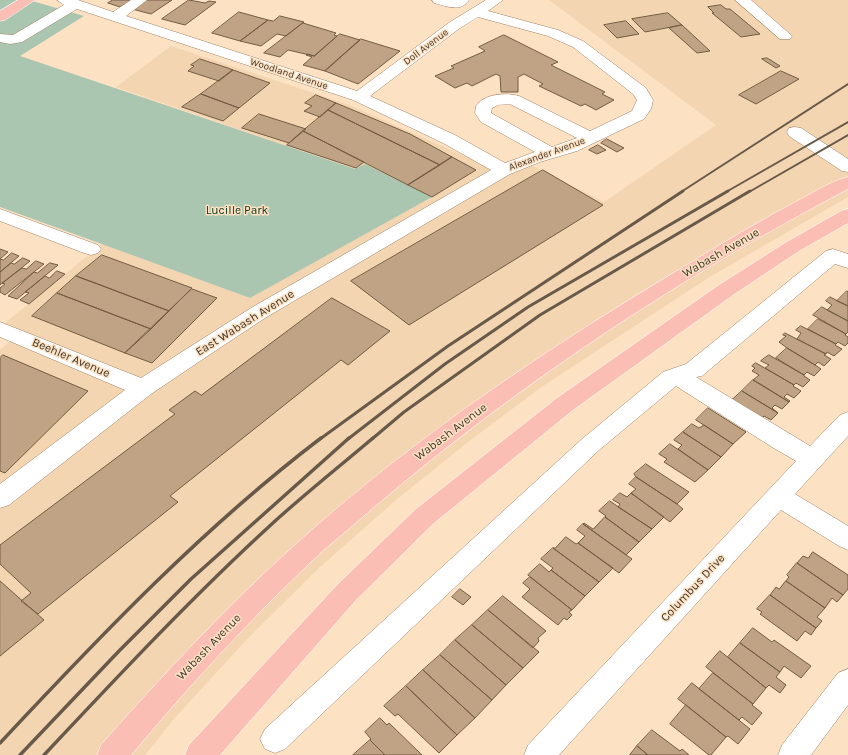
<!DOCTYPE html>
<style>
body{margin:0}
canvas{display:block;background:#fce1c3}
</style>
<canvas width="848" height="755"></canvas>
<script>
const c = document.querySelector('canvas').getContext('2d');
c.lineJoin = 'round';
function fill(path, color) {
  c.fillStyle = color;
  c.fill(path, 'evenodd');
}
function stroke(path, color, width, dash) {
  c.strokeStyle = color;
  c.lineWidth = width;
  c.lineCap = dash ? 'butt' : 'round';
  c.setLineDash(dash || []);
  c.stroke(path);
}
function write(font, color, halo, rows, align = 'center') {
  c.font = font + ' Karla,sans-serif';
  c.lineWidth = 3;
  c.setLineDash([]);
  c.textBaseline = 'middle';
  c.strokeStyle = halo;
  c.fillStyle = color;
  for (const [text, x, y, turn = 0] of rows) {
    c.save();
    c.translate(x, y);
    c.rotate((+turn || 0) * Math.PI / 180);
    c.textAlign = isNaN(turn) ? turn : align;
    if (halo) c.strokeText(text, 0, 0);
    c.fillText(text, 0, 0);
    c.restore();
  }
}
fill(new Path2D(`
 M549 0H848V197L708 278 543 386 468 442 396 500 319 568 251 635 173 720 145 755H0V350L18 334 0 327 102 244 250 298 271 285 365 164 355 169 116 87 171 46 347 104 503 173 523 161 604 202 716 125Z`), '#f4d5b1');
fill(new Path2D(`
 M0 0H29L84 16 20 56 355 169 365 164 432 197 250 298 0 207Z`), '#abc6b0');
const building = new Path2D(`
 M113 0H132L120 7 108 3Z
 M146 0H172L151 14 132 9Z
 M189 0 205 3 209 1 216 2 185 25 162 19Z
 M721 5 726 9H730L760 34 741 37 712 13H714L708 7Z
 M239 12 268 20 240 41 212 33Z
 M668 13 682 25 645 32 632 19Z
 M280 16 304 22 286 36 277 34 261 46 240 41 268 20 273 21Z
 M626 21 639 34 617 38 604 25Z
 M303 23 336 33 334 35 337 36 314 56 288 50 280 57 264 53Z
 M682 25 710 51 697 53 669 28Z
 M340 34 360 40 325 71 303 65 312 57 306 55 308 54 314 56Z
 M504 35 558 62 551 65 605 92 602 94 614 100 596 110 585 104 581 106 539 86 543 84 524 74 518 77V92H501L500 76 496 74 472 86 467 83 455 88 435 76 454 68 451 66 485 51 479 47Z
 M361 39 400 51 358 84 325 71Z
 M767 58 772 61 780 66 776 68 762 59Z
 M200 59 228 68 233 70 219 81 188 71 194 66 191 65Z
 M233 70 270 83 239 108 201 94Z
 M781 71 799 79 756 104 739 95Z
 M201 94 239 108 223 121 182 107Z
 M316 95 336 103 320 117 304 111 312 106 305 103Z
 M336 103 410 134 452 157 440 165 328 110Z
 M328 110 440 165 408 185 303 131Z
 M259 114 306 129 289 143 242 128Z
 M303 131 364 162 356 168 287 145Z
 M607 139 624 148 617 152 601 143Z
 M598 145 606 150 597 154 589 150Z
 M452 157 476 170 432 197 408 185Z
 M543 170 603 205 409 325 351 281Z
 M0 249 8 252 0 259Z
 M12 253 19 256 0 272V259L3 260Z
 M102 255 192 288 169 311 76 276Z
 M23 258 30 261 0 285V272L11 263 14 264Z
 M36 261 44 264 5 295 0 292V288L5 284 2 283 22 268 26 269Z
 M50 263 58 265 17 299 8 296 34 272 37 273Z
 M57 271 65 274 29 304 20 300 29 293 25 292 45 276 49 278Z
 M76 276 98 284 169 311 151 329 57 293Z
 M192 289 217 298 152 363 125 353Z
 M847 291 848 292V306L837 301Z
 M57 293 151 329 125 353 32 316Z
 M830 297 848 306V321L827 310 832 305 826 301Z
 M332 298 390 331 348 365 341 360 170 496 178 502 38 614 21 601 31 593 0 564V545L175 414 169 410 195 391 201 395Z
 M822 307 848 321V332L846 334 813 315Z
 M818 319 846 334 845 335 848 337V343L845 346 838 342 836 344 808 329Z
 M801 326 836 344 835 345 842 349 834 356 827 352 826 354 797 339 801 333 796 330Z
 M785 333 826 354 824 355 831 359 824 366 818 362 815 365 787 348 779 342 786 336 783 335Z
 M787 348 815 365 821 369 814 376 807 372 804 375 776 358Z
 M3 355 88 391 5 473 0 471V358Z
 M769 355 804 375V376L810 380 803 387 796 383 794 385 765 368 769 365 761 361Z
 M756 363 794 385 793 386 801 391 794 398 787 394 784 397 790 401 789 402 753 380 759 375 752 371 755 368 752 366Z
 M753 380 762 385 789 402 782 409 775 405 772 408 778 413 742 391Z
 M742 391 778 413 771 420 764 416 761 419 731 401Z
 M708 408 746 432 733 444 696 420Z
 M692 424 699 428 704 425 733 444 721 457 683 432Z
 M683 432 721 457 708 470 678 449 682 445 674 440Z
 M670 444 708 470 695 482 664 462 667 459 659 454Z
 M646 464 652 468 689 492 677 504 636 477 634 474Z
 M636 477 677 504 683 509 670 522 631 493 636 489 629 484Z
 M620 493 627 497 631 493 664 517 652 529 618 507 620 504 613 500Z
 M610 501 617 506 652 529 639 542 605 517 606 516 599 511Z
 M605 517 639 542 626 555 583 524 584 523 593 529Z
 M583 524 632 559 619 573 578 543 585 536 577 530Z
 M566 537 576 544 578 543 613 568 599 582 553 548H555Z
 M553 548 599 582 585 596 551 570 553 568 541 559Z
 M813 552 848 575V589L843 595 797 563 803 556 808 558Z
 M797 563 843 595 837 602 832 598 825 608 786 581 789 577 787 575Z
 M540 564 549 572 551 570 585 596 572 610 528 575Z
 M530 577 572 610 569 612 572 615 567 620 564 618 558 625 522 597 530 589 523 583Z
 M0 581 44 620 0 656Z
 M786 581 825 608 817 617 822 621 816 628 770 595 776 587 779 589Z
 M460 589 471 597 463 605 452 597Z
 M770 595 816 628 811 635 805 631 797 641 760 614 762 612 757 609Z
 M503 596 546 631 538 638 539 641 533 648 488 610Z
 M488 610 539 652 523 668 472 625Z
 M472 625 523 668 506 685 455 640Z
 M753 628 772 642 774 640 811 666 801 678 784 666 780 672 740 643Z
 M455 640 506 685 492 700 440 655Z
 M740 643 780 672 776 677 786 685 780 693 769 685 766 688 728 657Z
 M720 651 766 688 753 704 706 667Z
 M440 655 492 700 475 718 423 670Z
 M423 670 475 718 457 735 406 686Z
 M713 673 753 704 752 705 762 713 752 725 742 717 739 720 699 689Z
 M692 683 750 729 738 744 728 736 726 737 678 699Z
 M406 686 457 735 439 753 398 714 395 716 384 706Z
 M686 705 726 737 711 755H709L670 724Z
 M380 718 387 725 389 723 422 755H385L370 740 371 739 365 732Z
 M652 730 680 751 682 749 689 755H648L637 746Z
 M370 740 385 755H353Z
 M637 746 648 755H630Z`);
fill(building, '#bfa384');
stroke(building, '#735c42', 1);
const minor = new Path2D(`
 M57 0H78L113 12 131 0H147L126 16 357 91 450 22 486 0H503L488 11 558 30 583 41 646 88 653 100 651 109 644 119 577 151 540 162 510 174 265 318 215 351 151 394 9 505 0 508V484L125 390 0 337V322L141 378 251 308 491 170 443 143 353 100 77 9 22 42 10 44 0 42V34L13 35 64 5ZM478 17 548 36 573 47 633 94 637 100 632 111 590 131 519 96C505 92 484 94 476 106L475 113 481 122 535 152 505 163 455 135 370 96 460 28ZM510 104 577 138 552 147 491 113 492 108 498 105Z
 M432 0H469C460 13 447 6 434 3Z
 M735 0H751L792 36 790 39H780Z
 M795 127 801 128 848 159V172L842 171 789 136 787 132 789 128Z
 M0 209 98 245 101 249 98 253 91 255 84 253 0 221Z
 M833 249 848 254V268L835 264 702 376 696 377 810 446 840 415 848 412V436L795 494 848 526V550L839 546 781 510 559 755H524L528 745 796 461 772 447 676 386 598 451 285 749 275 753 265 749 260 739 265 729 582 439 663 372 686 364 826 251Z
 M848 669V705L811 755H778L782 745 838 673Z`);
const major = new Path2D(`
 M18 0H35L5 20 0 21V11Z
 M848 177V189C680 277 518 384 373 508 354 525 333 541 314 559 249 620 188 687 131 755H97L101 745C163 675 227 606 296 544 416 436 552 345 690 263 726 241 763 219 801 199 816 191 832 181 848 177Z
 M848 209V223L799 251 733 295 573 410 434 523 356 600 220 755H185L189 745 338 584 416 509 557 398 719 285 785 243 841 211Z`);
stroke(minor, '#9b8267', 1);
stroke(major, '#fff', 1);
fill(minor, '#fff');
fill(major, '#fbbeb4');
stroke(new Path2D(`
 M681 192 848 84
 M726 192 848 122
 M749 192 848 135`), '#675a4a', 2);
stroke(new Path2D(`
 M320 439 448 346 683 191
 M348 439 445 364 528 307 728 191
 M372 439 404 412 540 315 750 191`), '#675a4a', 3);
stroke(new Path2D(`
 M0 743C101 635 203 528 321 438
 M20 755 119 651 191 579 349 438
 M44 755C119 675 193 596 274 522 306 493 340 466 373 438`), '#675a4a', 3.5);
write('10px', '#40362a', '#fce1c3', [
 ["Doll Avenue",426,47,-37],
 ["Woodland Avenue",289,74,18],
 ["Alexander Avenue",547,154,-20]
]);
write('12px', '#0d3519', '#fce1c3', [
 ["Lucille Park",237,211]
]);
write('12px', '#40362a', '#fce1c3', [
 ["Wabash Avenue",721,253,-30],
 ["East Wabash Avenue",245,323,-32],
 ["Beehler Avenue",71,358,23],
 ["Wabash Avenue",451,432,-37],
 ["Columbus Drive",693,588,-47],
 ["Wabash Avenue",209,647,-46]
]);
</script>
